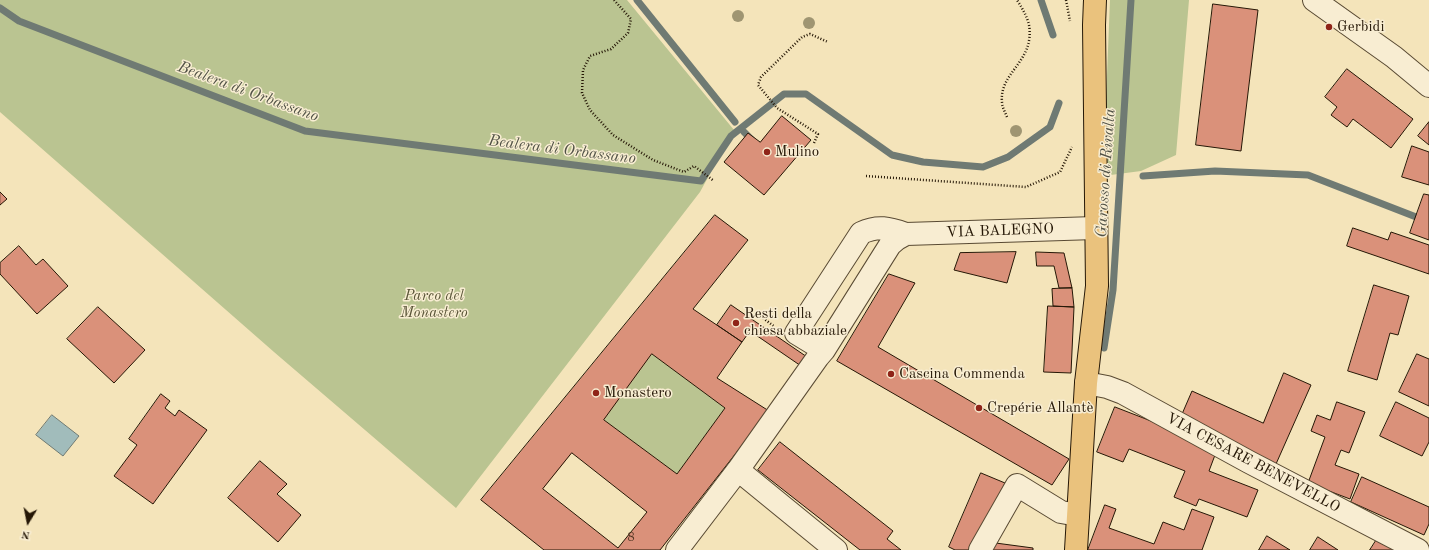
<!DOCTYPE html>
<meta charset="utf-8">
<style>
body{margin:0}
#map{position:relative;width:1429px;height:550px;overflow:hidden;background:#f4e4ba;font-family:"Old Standard TT",serif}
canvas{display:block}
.north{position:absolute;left:8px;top:502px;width:40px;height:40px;-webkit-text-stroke:3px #f8edd2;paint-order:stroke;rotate:190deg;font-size:11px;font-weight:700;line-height:16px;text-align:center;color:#251706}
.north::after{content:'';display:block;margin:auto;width:14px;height:18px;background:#251706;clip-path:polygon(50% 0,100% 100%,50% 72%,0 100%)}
</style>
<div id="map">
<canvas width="1429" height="550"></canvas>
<div class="north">N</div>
</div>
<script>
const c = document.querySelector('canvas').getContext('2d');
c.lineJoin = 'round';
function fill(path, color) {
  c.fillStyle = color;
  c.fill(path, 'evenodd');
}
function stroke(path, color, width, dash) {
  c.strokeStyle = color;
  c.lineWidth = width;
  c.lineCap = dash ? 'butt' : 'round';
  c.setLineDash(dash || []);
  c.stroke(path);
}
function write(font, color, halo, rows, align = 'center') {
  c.font = font + ' "Old Standard TT",serif';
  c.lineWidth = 3;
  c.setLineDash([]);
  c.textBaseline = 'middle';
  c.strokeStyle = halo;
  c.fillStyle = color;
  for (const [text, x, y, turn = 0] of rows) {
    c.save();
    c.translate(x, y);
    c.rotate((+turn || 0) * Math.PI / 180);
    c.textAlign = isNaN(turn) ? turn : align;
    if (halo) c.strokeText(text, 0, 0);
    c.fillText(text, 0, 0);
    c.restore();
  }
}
fill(new Path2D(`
 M0 0H627L734 130 700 192 456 508 274 352 0 112Z
 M1110 0H1189L1176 155 1141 171 1103 176Z
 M652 354 725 408 677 474 604 420Z`), '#bac491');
const water = new Path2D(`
 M52 415 79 436 63 456 36 435Z`);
fill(water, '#a1bcbb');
stroke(water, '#6f7a73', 1);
stroke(new Path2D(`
 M637 0 735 122
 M1041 0 1053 35
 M0 8 19 21 305 131 701 181 731 136 784 94H806L892 155 923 162 983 167 1008 157 1050 127 1059 103
 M744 132 753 141
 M1143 176 1215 171 1308 175 1429 222
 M1104 348 1113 290 1131 0`), '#6f7a73', 7);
const building = new Path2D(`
 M1213 4 1258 10 1241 151 1196 145Z
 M1347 69 1413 119 1391 148 1353 119 1347 127 1331 115 1337 107 1325 97Z
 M782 116 811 140 764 195 724 162 748 133 760 142Z
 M1429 122V145L1418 136Z
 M1412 146 1429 152V185L1402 177Z
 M0 192 7 199 0 205Z
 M1424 194 1429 195V240L1410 233Z
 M715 215 748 240 693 309 742 342 717 378 769 411 660 550H544L481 500ZM652 354 725 408 677 474 604 420ZM572 453 647 512 618 548 543 489Z
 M1353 228 1388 240 1391 232 1429 245V274L1347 246Z
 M19 246 36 265 43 259 68 286 37 314 0 274V263Z
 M1016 252 1007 283 954 270 960 253Z
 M1036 252 1064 253 1072 288H1059L1054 266H1037Z
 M889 274 915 283 878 347 1069 459 1052 485 837 361Z
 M1374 285 1409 296 1398 335 1390 333 1377 380 1348 371Z
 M1072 288 1074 307 1053 306 1052 289Z
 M731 305 810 359 804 368 750 331 742 342 717 325Z
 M1048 306 1074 307 1071 373 1044 372Z
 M98 307 145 350 114 383 67 339Z
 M1417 354 1429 359V406L1399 392Z
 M1284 373 1311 385 1276 464 1179 421 1192 391 1263 423Z
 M161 394 170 401 165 408 175 416 179 410 207 430 153 504 114 476 137 445 129 439Z
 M1337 402 1365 412 1349 453 1341 450 1335 465 1359 474 1350 499 1308 483 1325 437 1311 431 1317 415 1330 420Z
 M1396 402 1429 418V442L1422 456 1380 436Z
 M1115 407 1218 447 1209 471 1258 490 1247 517 1199 499 1196 506 1174 497 1185 471 1129 449 1123 462 1097 452Z
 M780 442 893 531 887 539 901 550H860L758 470Z
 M260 461 287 484 277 494 301 515 278 542 228 498Z
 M981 473 1005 483 976 550H955L949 547Z
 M1362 477 1429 507V524L1424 535 1351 502Z
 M1105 505 1116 509 1109 528 1154 544 1163 522 1184 530 1192 509 1214 517 1202 550H1088Z
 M1267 536 1290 550H1259Z
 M1379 536 1400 550H1370Z
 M1318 537 1338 550H1310Z
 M988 542 1033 548V550H986Z`);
fill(building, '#da917a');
stroke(building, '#251706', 1);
const minor = new Path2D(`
 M1314 0 1394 57 1429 86
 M906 234 1095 228
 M1086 383 1107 387 1123 393 1249 462 1418 550
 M738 470 836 550
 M677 550 738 470 818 357 824 350 890 245 897 239 906 234C889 228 878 225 861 233L796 333 824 350
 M980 550 1017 485 1061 512 1078 515`);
const major = new Path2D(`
 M1076 550 1086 383 1097 286 1094 25 1095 0`);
stroke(minor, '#594a33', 24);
stroke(major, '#251706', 24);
stroke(new Path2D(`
 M614 0 631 19 628 33 611 49 590 56 583 70 582 93 590 110 613 135 653 160 684 172 694 166 714 181
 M1066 0 1070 21
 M1007 117C1005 112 1002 107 1002 102 999 72 1035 62 1029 25 1027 16 1022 8 1017 0
 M814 143 818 134 777 108 758 85 761 77 802 37 810 34 828 42
 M866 176 1026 187 1060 172 1072 147
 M763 318 775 327`), '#251706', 2.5, [1, 2]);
stroke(minor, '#f8edd2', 22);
stroke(major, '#eac27d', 22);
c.fillStyle = '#9f9572';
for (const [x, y] of [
 [738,16],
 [809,23],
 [1016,131]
]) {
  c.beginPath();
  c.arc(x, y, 6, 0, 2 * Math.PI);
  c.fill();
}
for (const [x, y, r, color] of [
 [1329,27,4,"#8f2418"],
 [767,152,4,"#8f2418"],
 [736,323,4,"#8f2418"],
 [891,374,4,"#8f2418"],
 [596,393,4,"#8f2418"],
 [979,408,4,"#8f2418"]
]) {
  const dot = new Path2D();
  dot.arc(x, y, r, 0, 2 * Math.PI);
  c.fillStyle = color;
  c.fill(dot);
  stroke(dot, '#f8edd2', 1.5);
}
write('13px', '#523623', null, [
 ["8",631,538]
]);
write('15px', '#251706', '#f8edd2', [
 ["Gerbidi",1337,27],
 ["Mulino",775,152],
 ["Resti della",744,314],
 ["chiesa abbaziale",744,331],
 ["Cascina Commenda",899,374],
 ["Monastero",604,393],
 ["Crepérie Allantè",987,408]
], 'left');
write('15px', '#251706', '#f8edd2', [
 ["VIA BALEGNO",1000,231,-2],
 ["VIA CESARE BENEVELLO",1253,463,28]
]);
write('italic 15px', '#595437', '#f8edd2', [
 ["Parco del",434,296],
 ["Monastero",434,313]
]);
write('italic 16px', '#505145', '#f8edd2', [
 ["Bealera di Orbassano",248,92,20],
 ["Bealera di Orbassano",562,150,7],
 ["Garosso di Rivalta",1106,173,-86]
]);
</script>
